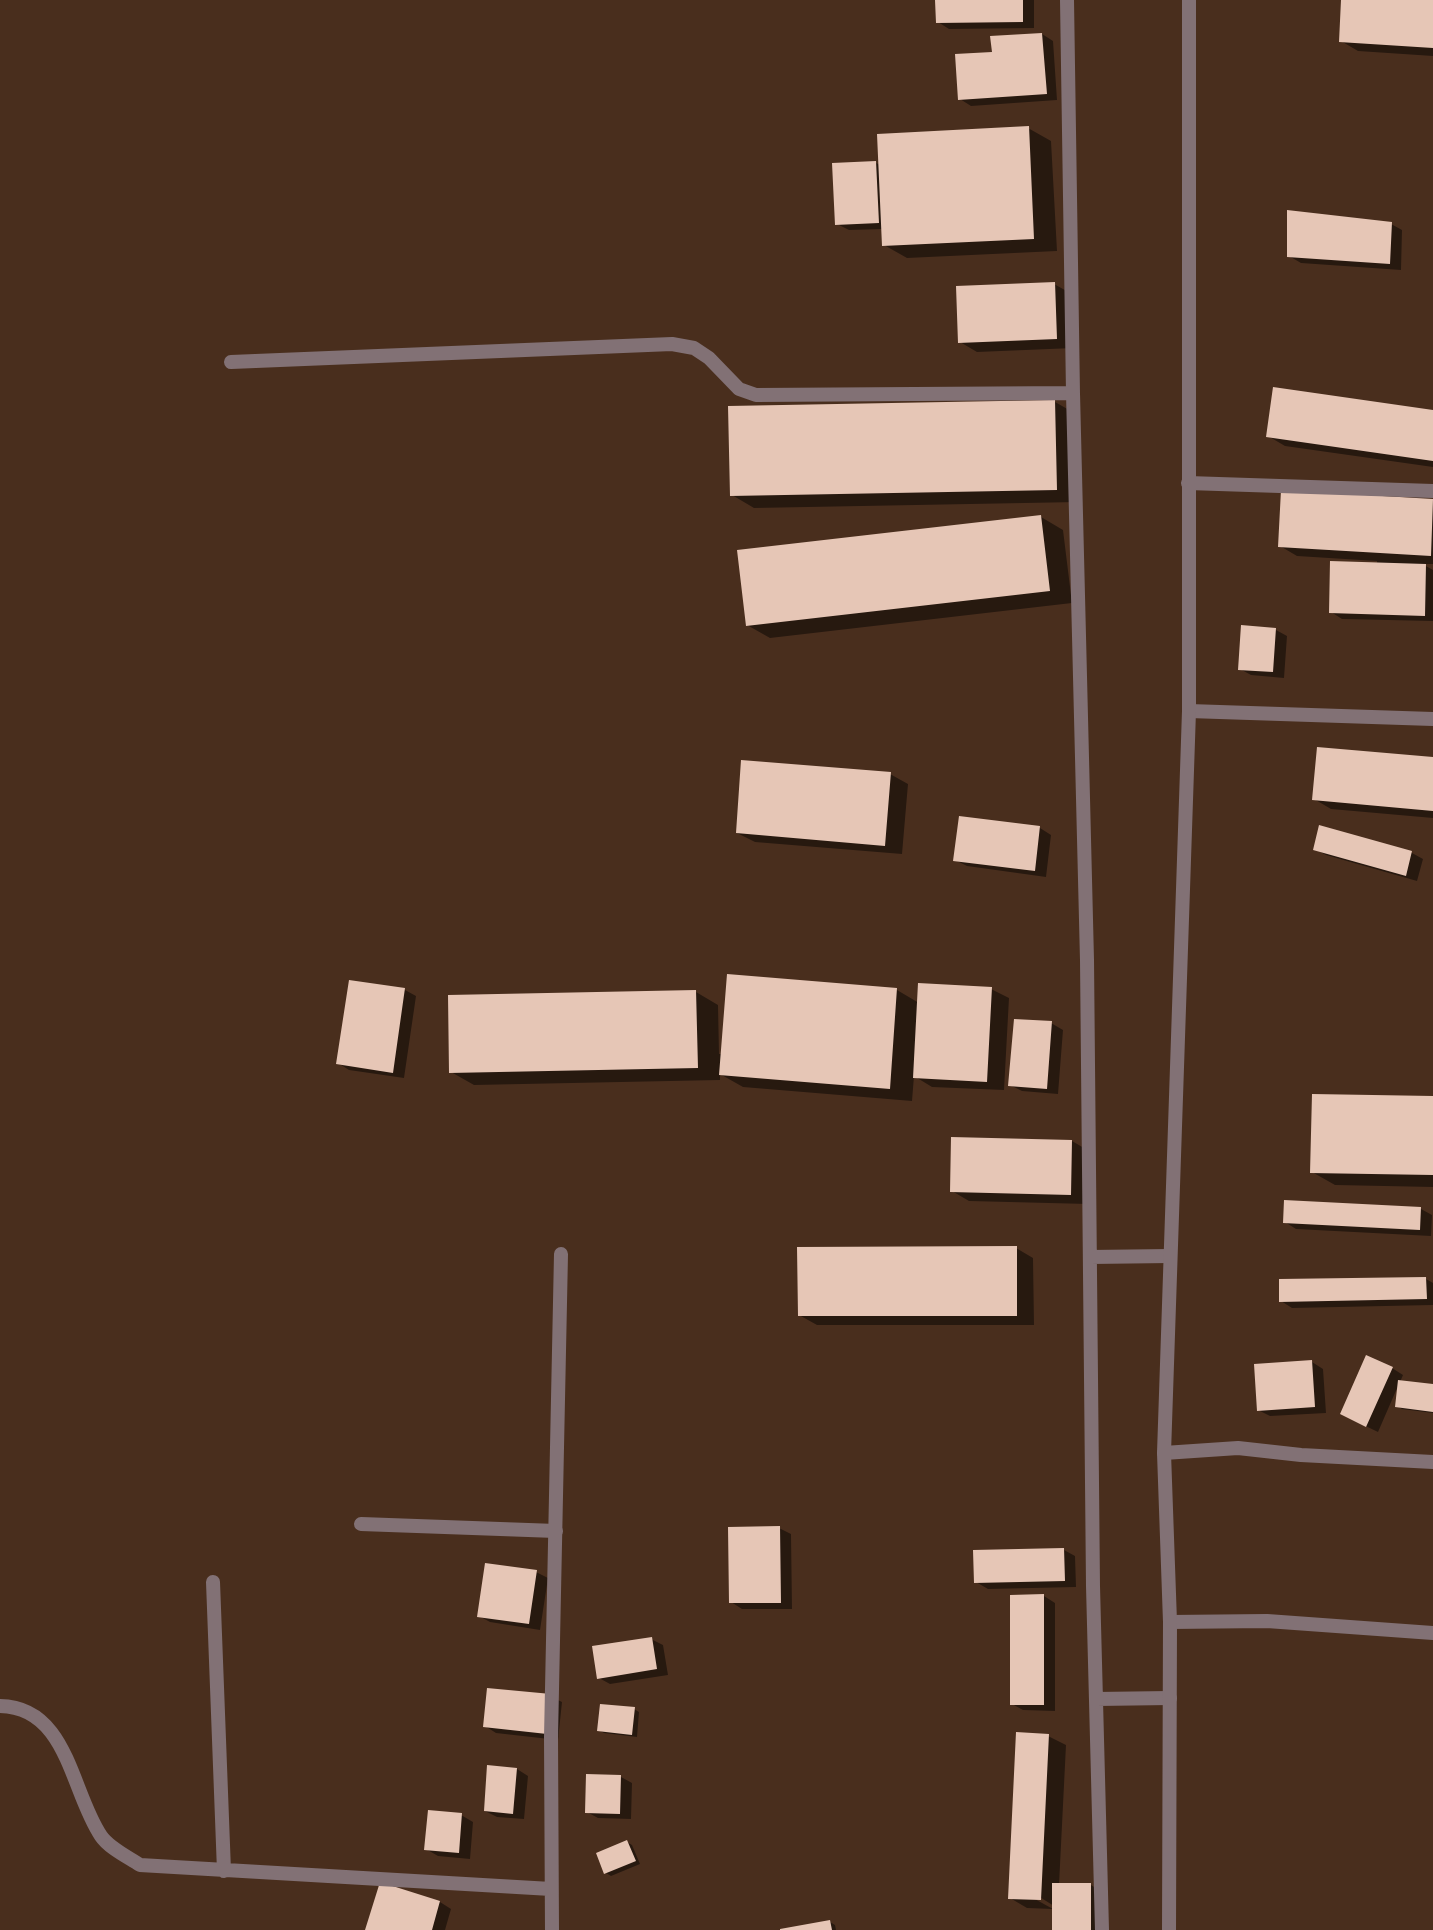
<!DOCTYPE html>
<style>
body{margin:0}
canvas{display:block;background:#492e1d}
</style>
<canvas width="1433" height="1930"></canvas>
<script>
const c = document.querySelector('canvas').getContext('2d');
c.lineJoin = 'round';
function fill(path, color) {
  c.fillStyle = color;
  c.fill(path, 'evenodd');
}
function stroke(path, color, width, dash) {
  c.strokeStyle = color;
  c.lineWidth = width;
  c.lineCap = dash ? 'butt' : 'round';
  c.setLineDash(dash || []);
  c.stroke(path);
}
fill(new Path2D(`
 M937 0H1034V28L949 29 938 22Z
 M1343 0H1433V56L1358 51 1341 41Z
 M1042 34 1053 41 1057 100 971 106 960 99 993 53Z
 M1028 128 1051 141 1057 251 907 258 884 245 883 229 849 230 837 224 876 163 880 165Z
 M1391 224 1402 230 1401 270 1301 263 1289 256Z
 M1054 284 1072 294 1074 348 977 352 960 342Z
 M1055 402 1078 415 1079 502 754 508 732 495Z
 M1433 412V467L1285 446 1268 436Z
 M1282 492 1433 501V564H1422L1433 570V621L1342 619 1331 612 1377 564V561L1297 556 1280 546Z
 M1041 517 1063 530 1072 603 770 638 747 625Z
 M1276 630 1287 636 1284 678 1251 675 1240 669Z
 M1433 759V818L1331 809 1314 799Z
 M890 774 908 784 902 854 755 842 737 833Z
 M961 818 1040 828 1051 835 1046 877 967 866 955 860Z
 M1321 827 1412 853 1423 859 1417 881 1326 855 1315 849Z
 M991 989 1009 998 1004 1090 932 1087 914 1076 912 1101 743 1087 720 1074V1080L474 1085 451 1072 696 992 718 1005 719 1054H722L897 990 919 1003Z
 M405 990 416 996 404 1078 349 1070 338 1063Z
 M1051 1023 1063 1030 1058 1094 1022 1091 1010 1085Z
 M1433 1098V1187L1335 1185 1312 1172Z
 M953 1138 1072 1141 1089 1151 1088 1204 969 1201 952 1191Z
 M1421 1209 1432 1215 1431 1236 1296 1229 1285 1222Z
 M1016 1248 1033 1258 1034 1325H817L799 1315Z
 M1426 1279 1433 1283V1305L1292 1308 1281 1301Z
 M1312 1362 1323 1369 1326 1413 1270 1416 1258 1410Z
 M1392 1368 1403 1375 1400 1382 1433 1386V1413L1402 1409 1397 1406 1398 1386 1378 1432 1353 1420Z
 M779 1528 791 1534 792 1609H742L731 1602Z
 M1064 1550 1075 1556 1076 1587 988 1589 976 1582Z
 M536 1572 548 1578 540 1630 490 1622 479 1616Z
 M1044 1596 1055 1603V1711L1023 1710 1012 1704Z
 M651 1639 663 1645 668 1675 610 1684 599 1678Z
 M550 1696 562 1702 558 1740 496 1733 485 1726Z
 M634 1709 639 1712 637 1737 604 1733 599 1730Z
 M1048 1736 1066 1745 1059 1885H1091L1102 1892V1930H1054V1906L1035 1894 1033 1898 1053 1909 1027 1908 1010 1898Z
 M517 1769 528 1776 524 1819 497 1817 485 1811Z
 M621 1777 632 1783 631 1819 598 1818 587 1812Z
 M461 1815 473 1822 470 1859 438 1856 426 1849Z
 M627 1842 632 1845 640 1864 611 1876 606 1873Z
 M381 1884 440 1902 451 1909 445 1930H367Z
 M830 1922 835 1925 836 1930H786Z`), '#0007');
fill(new Path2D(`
 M935 0H1023V22L936 23Z
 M1341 0H1433V48L1339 42Z
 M1042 33 1047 94 958 100 955 54 992 52 990 36Z
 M1029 126 1034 239 882 246 877 134Z
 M876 161 879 223 835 225 832 163Z
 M1287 210 1392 222 1390 264 1287 257Z
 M1055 282 1057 339 958 343 956 286Z
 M1273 387 1433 410V461L1266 437Z
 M1055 400 1057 490 730 496 728 406Z
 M1281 490 1433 499 1431 556 1278 547Z
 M1041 515 1050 591 746 626 737 550Z
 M1330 561 1426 564 1425 616 1329 613Z
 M1241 625 1276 628 1273 672 1238 670Z
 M1317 747 1433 757V811L1312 800Z
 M741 760 891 772 885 846 736 833Z
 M959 816 1040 826 1035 871 953 861Z
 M1319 825 1412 851 1406 876 1313 850Z
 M727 974 897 988 890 1089 719 1075Z
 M349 980 405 988 393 1073 336 1064Z
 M918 983 992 987 987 1082 913 1078Z
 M696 990 698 1068 449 1073 448 995Z
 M1014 1019 1052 1021 1047 1089 1008 1086Z
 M1312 1094 1433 1096V1175L1310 1173Z
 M951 1137 1072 1140 1071 1195 950 1192Z
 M1284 1200 1421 1207 1420 1230 1283 1223Z
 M1017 1246V1316H798L797 1247Z
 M1426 1277 1427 1299 1279 1302V1279Z
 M1366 1355 1393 1367 1366 1427 1340 1414Z
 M1312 1360 1315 1407 1257 1411 1254 1364Z
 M1398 1380 1433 1384V1412L1395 1407Z
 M780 1526 781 1603H729L728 1527Z
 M1064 1548 1065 1581 974 1583 973 1550Z
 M485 1563 537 1570 529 1624 477 1617Z
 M1044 1594V1705H1010V1595Z
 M652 1637 657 1669 597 1679 592 1646Z
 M487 1688 551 1694 547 1734 483 1727Z
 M600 1704 635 1707 632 1735 597 1731Z
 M1016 1732 1049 1734 1041 1900 1008 1899Z
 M487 1765 517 1768 513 1814 484 1811Z
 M586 1774 621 1775 620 1814 585 1813Z
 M428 1810 462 1813 459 1853 424 1850Z
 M627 1840 636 1861 604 1874 596 1853Z
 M380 1882 440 1901 432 1930H365Z
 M1052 1883H1091V1930H1052Z
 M830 1920 832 1930H780V1929Z`), '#e6c6b6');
stroke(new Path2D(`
 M1189 711 1433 719
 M361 1524 556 1531`), '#827175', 14);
stroke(new Path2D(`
 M1067 0 1073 393 1087 960 1093 1586 1102 1930
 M231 362 672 344 694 348 709 358 739 389 756 395 1073 393
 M1188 483 1433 491
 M1090 1257 1170 1256
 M1164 1453 1238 1448 1301 1455 1433 1462
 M213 1582 224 1871
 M1170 1622 1267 1621 1433 1633
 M1096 1699 1170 1698
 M0 1706C68 1707 71 1792 101 1836 109 1848 128 1857 140 1865L551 1889
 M552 1930 551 1737 561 1254`), '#827175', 14);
stroke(new Path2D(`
 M1169 1930 1170 1622 1164 1453 1189 711V0`), '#827175', 14);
</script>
